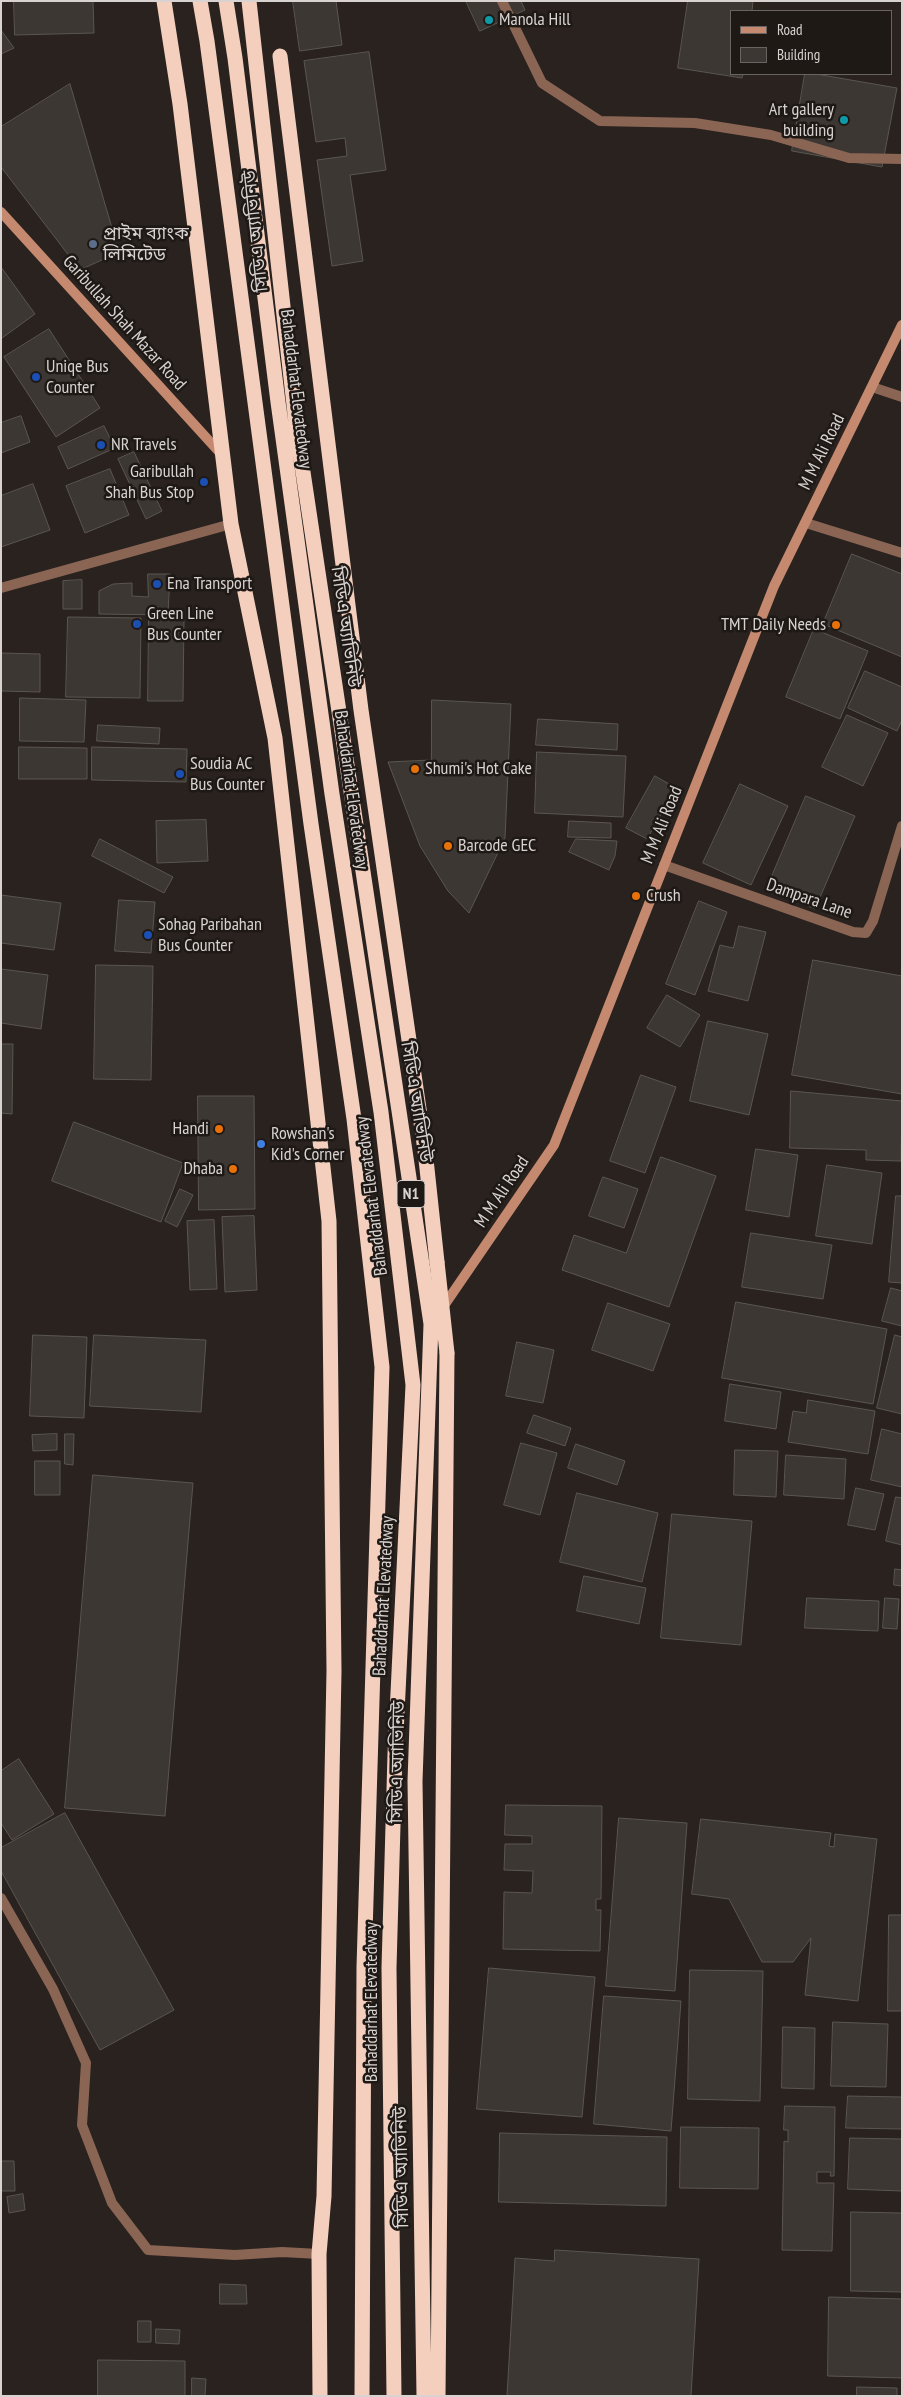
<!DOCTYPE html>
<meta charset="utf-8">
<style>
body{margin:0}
#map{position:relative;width:903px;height:2397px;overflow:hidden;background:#29221f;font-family:"PT Sans Narrow",sans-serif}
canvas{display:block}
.frame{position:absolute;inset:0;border:2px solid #d8d3d1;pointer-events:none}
.legend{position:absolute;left:730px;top:10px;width:162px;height:65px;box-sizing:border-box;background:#1f1916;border:1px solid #696361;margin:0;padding:6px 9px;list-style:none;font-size:15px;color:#d8d3d1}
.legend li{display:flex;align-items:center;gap:10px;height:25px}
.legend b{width:25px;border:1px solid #696361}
</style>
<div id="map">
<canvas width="903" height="2397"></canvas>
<div class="frame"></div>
<ul class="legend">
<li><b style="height:6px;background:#c4896e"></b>Road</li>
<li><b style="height:14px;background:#3c3732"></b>Building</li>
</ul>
</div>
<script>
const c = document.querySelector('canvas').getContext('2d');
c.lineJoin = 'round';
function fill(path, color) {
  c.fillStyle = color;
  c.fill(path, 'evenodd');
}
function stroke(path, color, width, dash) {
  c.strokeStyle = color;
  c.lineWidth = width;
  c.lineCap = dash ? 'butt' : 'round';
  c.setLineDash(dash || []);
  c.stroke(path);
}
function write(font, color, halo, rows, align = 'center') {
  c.font = font + ' "PT Sans Narrow","Noto Sans Bengali",sans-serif';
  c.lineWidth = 5;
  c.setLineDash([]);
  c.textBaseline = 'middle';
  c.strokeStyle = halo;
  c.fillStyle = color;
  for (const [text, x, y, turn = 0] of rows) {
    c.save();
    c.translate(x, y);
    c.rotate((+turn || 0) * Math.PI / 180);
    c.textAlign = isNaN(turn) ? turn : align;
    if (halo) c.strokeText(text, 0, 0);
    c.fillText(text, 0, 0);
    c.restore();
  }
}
const building = new Path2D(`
 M14 1H93L94 33 15 35Z
 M293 1H336L342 45 300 51Z
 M466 1H521L525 10 480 31Z
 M688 1H753L752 11H732V74H743L742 78 678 68Z
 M1 30 14 48 1 54Z
 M369 52 386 170 350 175 363 261 332 266 317 160 347 156 345 138 316 142 304 61Z
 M805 74H816L897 88 882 167 792 151Z
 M70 84 119 252 80 270 1 167V127Z
 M1 267 35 314 2 338 1 336Z
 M49 329 100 408 56 437 4 357Z
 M21 416 30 442 1 453V423Z
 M104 426 115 448 68 469 58 447Z
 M134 452 162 511 146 519 118 459Z
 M110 469 129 515 85 533 66 486Z
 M33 484 50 530 1 547V496Z
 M852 554 902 574V657L823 624Z
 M148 574H170L168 615 99 614V591L113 584 132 583V596L148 597Z
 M82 580V609H63V581Z
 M68 617 141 618 140 698 66 697Z
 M149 618 184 619 183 701H148Z
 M814 629 868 651 840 719 786 697Z
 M1 653 40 654V692L1 691Z
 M865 671 902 687V720L897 731 848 708Z
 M20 698 86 700 84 742 20 741Z
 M432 700 511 704 505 838 469 913 448 891 420 846 388 762 431 760Z
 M847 715 888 733 863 786 822 767Z
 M538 719 618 724 617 750 536 745Z
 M98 725 160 728 159 744 97 741Z
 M19 747 87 748V779H19Z
 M92 747 187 749 186 782 92 780Z
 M537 752 626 756 623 817 535 813Z
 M655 776 676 788 647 839 626 828Z
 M740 784 788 806 751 885 703 863Z
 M806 796 855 816 815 909 767 888Z
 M206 820 208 861 157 863 156 821Z
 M569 821 611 823V838L568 837Z
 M100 839 173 877 164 893 92 856Z
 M576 839 617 841 615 856 609 870 569 852Z
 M1 895 61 903 54 950 1 943Z
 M119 900 155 902 151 953 115 951Z
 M699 901 727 912 695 995 666 984Z
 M739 926 766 932 748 1001 708 991 720 945 733 948Z
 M813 960 902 976V1094L792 1075Z
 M96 965 153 966 151 1080 94 1079Z
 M1 969 48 975 41 1029 1 1023Z
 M667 995 700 1015 680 1047 647 1028Z
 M708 1021 768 1034 749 1115 690 1101Z
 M1 1044H13L12 1114 1 1113Z
 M641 1075 676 1087 645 1173 610 1161Z
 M791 1091 902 1101 901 1161 866 1160V1150L790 1148Z
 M198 1096H254L255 1209 199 1210Z
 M74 1122 183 1163 161 1222 52 1181Z
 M756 1149 798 1155 789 1217 746 1210Z
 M661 1157 716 1176 669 1307 562 1270 574 1235 626 1253Z
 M827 1165 882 1173 872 1244 816 1236Z
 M603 1177 638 1189 624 1228 589 1216Z
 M180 1189 193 1195 177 1227 165 1221Z
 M896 1196H902V1283L889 1282Z
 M254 1216 257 1290 225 1292 222 1217Z
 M214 1220 217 1289 190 1290 187 1221Z
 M751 1233 832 1245 823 1299 742 1287Z
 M891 1288 902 1291V1326L882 1321Z
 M736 1302 887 1329 873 1404 722 1378Z
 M608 1303 670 1324 653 1371 592 1350Z
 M33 1335 87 1337 84 1418 30 1416Z
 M94 1335 206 1340 201 1412 90 1406Z
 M895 1335 902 1337V1414L877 1408Z
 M517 1342 554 1350 543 1403 506 1396Z
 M730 1384 781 1392 776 1429 725 1421Z
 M808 1400 875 1411 868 1454 788 1442 793 1411 806 1413Z
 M534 1415 571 1428 565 1446 527 1433Z
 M882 1429 902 1434V1487L871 1480Z
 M57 1434V1450L33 1451 32 1435Z
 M65 1434H74L73 1465 65 1464Z
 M521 1443 557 1453 540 1515 504 1505Z
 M576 1444 625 1461 617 1485 568 1468Z
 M735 1450 778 1451 776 1497 734 1495Z
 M786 1455 846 1459 844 1499 784 1495Z
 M35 1461H60V1495H35Z
 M93 1475 193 1483 165 1816 65 1808Z
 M856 1488 884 1494 875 1530 848 1525Z
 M577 1493 658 1513 642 1582 560 1562Z
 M896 1497 902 1498V1545L886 1541Z
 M672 1514 752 1521 741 1645 661 1638Z
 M895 1569 902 1570V1586L894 1585Z
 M584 1576 646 1588 639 1624 577 1611Z
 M807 1598 879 1601 878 1631 805 1628Z
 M885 1598 899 1599 897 1629 883 1628Z
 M19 1759 54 1814 12 1840 1 1823V1771Z
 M506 1805 602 1806 601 1899H596V1910H601L600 1951 503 1949 504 1892 532 1893 533 1871 504 1870 505 1844H532V1836L505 1835Z
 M65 1813 174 2010 100 2050 1 1871V1848Z
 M619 1818 687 1823 675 1991 606 1986Z
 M701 1819 831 1833 829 1846 834 1847 835 1834 877 1839 858 2001 805 1995 811 1938 793 1962H762L729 1899 692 1894Z
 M889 1915H902V2011H888Z
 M489 1968 595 1977 582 2117 477 2109Z
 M690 1970 763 1971 760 2101 688 2099Z
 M604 1996 681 2001 671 2131 594 2124Z
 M833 2022 888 2024 886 2087 831 2086Z
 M783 2027 815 2028 814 2089 782 2088Z
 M848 2096 902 2097V2129L846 2128Z
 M785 2106 835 2107 834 2176H830L831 2172H817V2183H834L832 2251 782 2250 784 2141 788 2142V2130H784Z
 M681 2127 759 2128 758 2189 680 2188Z
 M500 2133 667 2137 666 2206 499 2202Z
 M850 2138 902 2139V2191L848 2189Z
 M1 2161H14L15 2191H1Z
 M23 2194 25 2210 9 2213 7 2197Z
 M851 2212 902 2213V2292L851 2291Z
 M555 2250 699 2259 691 2396H507L515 2258 554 2261Z
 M220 2284 246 2285 247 2304H220Z
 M829 2297 902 2299V2378L828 2376Z
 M138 2321H151V2342H138Z
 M156 2329 180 2330 179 2344 156 2343Z
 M98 2360 185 2361V2396H98Z
 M192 2378 206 2379 205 2396H192Z
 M857 2387 897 2388V2396H857Z`);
fill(building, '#3c3732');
stroke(building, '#5a5650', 1);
stroke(new Path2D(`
 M502 1 542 83 600 121 695 123 771 135 849 158 902 159`), '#8a6554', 10);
stroke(new Path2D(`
 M872 387 902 397
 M806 523 902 553
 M1 588 231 524
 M664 865 853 932 866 933 873 921 902 826
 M1 1898 53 1989 86 2063 82 2125 112 2203 148 2250 235 2255 282 2252 319 2254`), '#8a6554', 10);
stroke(new Path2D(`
 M1 212 222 455
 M441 1310 554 1145 774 586 902 325`), '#c4896e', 10);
stroke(new Path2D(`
 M164 1 180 104 231 524 275 738 329 1221 334 1671 324 2196 319 2254 320 2396
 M200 1 207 41 311 824 354 1119 382 1367 364 1967 362 2396
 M226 1 235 58 278 402 332 794 381 1112 413 1385 395 1754 389 1968 394 2396
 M249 1 297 432 431 1324 415 1781 424 2396
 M280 56 361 710 425 1150 437 1262
 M438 2396 447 1353`), '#f5cfbe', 15);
stroke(new Path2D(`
 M437 1262 447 1353`), '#f5cfbe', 15);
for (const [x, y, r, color] of [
 [489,20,5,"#0f9aa8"],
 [844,120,5,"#0f9aa8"],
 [93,244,5,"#5c6f8a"],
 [36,377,5,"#1a4fb4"],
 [101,445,5,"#1a4fb4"],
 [204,482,5,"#1a4fb4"],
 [157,584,5,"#1a4fb4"],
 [137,624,5,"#1a4fb4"],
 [836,625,5,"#e8710a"],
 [415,769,5,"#e8710a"],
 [180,774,5,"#1a4fb4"],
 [448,846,5,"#e8710a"],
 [636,896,5,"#e8710a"],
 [148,935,5,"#1a4fb4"],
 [219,1129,5,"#e8710a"],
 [261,1144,5,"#3f7fe0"],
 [233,1169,5,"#e8710a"]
]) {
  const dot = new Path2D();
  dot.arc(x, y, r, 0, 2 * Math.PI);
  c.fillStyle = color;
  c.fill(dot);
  stroke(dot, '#1f1916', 2);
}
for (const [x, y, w] of [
 [411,1194,28]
]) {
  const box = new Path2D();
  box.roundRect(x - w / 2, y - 13.5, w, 27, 4);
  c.fillStyle = '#1f1916';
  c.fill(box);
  stroke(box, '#d8d3d1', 1);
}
write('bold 16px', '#d8d3d1', null, [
 ["N1",411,1194]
]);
write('18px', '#d8d3d1', '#1f1916', [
 ["Manola Hill",499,20],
 ["Art gallery",834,110,"right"],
 ["building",834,131,"right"],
 ["প্রাইম ব্যাংক",103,234],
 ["লিমিটেড",103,255],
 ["Uniqe Bus",46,367],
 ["Counter",46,388],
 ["NR Travels",111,445],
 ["Garibullah",194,472,"right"],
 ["Shah Bus Stop",194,493,"right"],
 ["Ena Transport",167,584],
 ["Green Line",147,614],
 ["Bus Counter",147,635],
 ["TMT Daily Needs",826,625,"right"],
 ["Soudia AC",190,764],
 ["Bus Counter",190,785],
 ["Shumi's Hot Cake",425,769],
 ["Barcode GEC",458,846],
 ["Crush",646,896],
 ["Sohag Paribahan",158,925],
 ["Bus Counter",158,946],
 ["Handi",209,1129,"right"],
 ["Rowshan's",271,1134],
 ["Kid's Corner",271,1155],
 ["Dhaba",223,1169,"right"]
], 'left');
write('18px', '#d8d3d1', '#1f1916', [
 ["সিডিএ অ্যাভিনিউ",256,231,-96],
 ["Garibullah Shah Mazar Road",124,323,48],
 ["Bahaddarhat Elevatedway",296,389,83],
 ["M M Ali Road",822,452,-64],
 ["সিডিএ অ্যাভিনিউ",345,627,82],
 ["Bahaddarhat Elevatedway",351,790,82],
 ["M M Ali Road",662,825,-68],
 ["Dampara Lane",809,899,19],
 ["সিডিএ অ্যাভিনিউ",416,1102,81],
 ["M M Ali Road",502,1192,-56],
 ["Bahaddarhat Elevatedway",372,1196,-97],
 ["Bahaddarhat Elevatedway",384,1596,-87],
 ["সিডিএ অ্যাভিনিউ",398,1762,-89],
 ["Bahaddarhat Elevatedway",372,2002,-90],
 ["সিডিএ অ্যাভিনিউ",402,2167,-91]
]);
</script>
